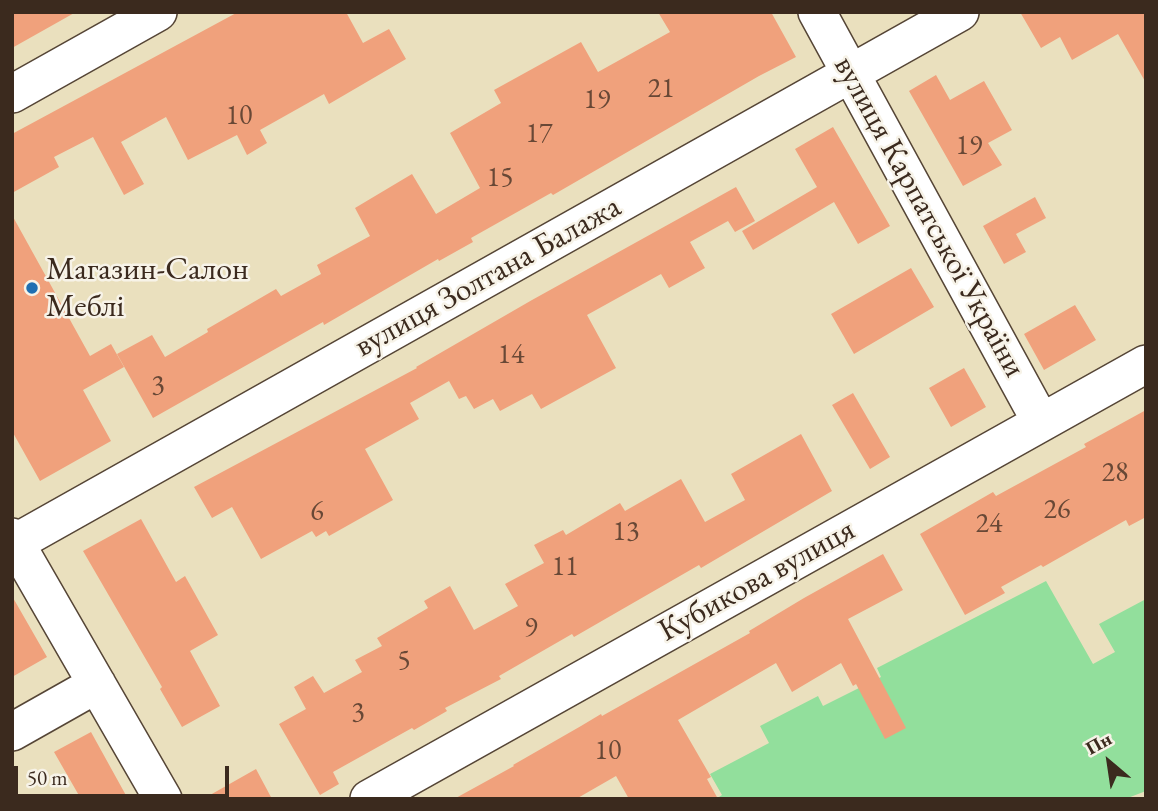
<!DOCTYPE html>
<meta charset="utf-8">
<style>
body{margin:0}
#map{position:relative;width:1158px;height:811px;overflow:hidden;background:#eae0be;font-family:"EB Garamond",serif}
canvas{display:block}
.frame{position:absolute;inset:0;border:14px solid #3b2a1e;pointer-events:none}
.north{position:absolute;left:1074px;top:727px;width:70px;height:70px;-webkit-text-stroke:5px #f7f3e8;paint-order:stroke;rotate:331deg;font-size:19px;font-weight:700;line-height:28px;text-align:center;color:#3b2a1e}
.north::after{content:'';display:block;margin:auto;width:24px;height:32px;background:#3b2a1e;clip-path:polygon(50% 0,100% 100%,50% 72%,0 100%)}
.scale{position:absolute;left:14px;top:766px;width:215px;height:32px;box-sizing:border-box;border:4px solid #3b2a1e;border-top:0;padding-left:9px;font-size:21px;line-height:24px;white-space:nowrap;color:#3b2a1e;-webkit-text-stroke:5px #f7f3e8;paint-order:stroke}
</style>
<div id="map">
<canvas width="1158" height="811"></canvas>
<div class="frame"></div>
<div class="north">Пн</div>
<div class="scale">50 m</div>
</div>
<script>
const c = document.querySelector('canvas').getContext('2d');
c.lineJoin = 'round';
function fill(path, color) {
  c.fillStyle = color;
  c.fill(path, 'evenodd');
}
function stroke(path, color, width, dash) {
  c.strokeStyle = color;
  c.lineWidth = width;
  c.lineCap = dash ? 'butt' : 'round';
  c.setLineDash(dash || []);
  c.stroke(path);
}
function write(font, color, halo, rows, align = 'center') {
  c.font = font + ' "EB Garamond",serif';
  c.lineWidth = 5;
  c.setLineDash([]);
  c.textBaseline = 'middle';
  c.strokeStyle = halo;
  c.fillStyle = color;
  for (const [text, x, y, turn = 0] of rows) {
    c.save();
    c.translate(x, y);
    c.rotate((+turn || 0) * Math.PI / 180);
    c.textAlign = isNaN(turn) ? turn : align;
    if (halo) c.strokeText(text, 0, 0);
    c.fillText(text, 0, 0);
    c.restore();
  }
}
fill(new Path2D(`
 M1046 581 1093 664 1115 652 1099 624 1146 599V791L1125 799H716L722 795 710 774 769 743 760 726 818 696 823 706 881 677 877 668Z`), '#92df9c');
fill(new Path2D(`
 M12 12H76L12 48Z
 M238 12H346L363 43 389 29 406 59 329 104 324 94 260 130 267 143 247 155 237 135 188 160 166 117 121 142 144 184 124 195 93 137 54 157 59 167 12 193V134Z
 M658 12H771L796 57 759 76 553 195 551 193 471 238 473 242 439 261 438 259 324 325 323 322 153 418 117 354 152 335 165 357 208 332 207 329 276 289 281 296 321 274 317 265 370 236 355 208 412 174 436 214 480 188 450 133 501 103 494 90 581 42 598 72 670 32Z
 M1020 12H1146V83L1118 34 1072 60 1060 37 1041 48Z
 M936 75 950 100 984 81 1012 130 988 143 1002 165 963 186 909 91Z
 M833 127 890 226 858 244 834 202 753 250 742 231 817 187 795 149Z
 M736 187 755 221 735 232 728 221 690 242 705 268 669 288 661 274 587 315 616 368 541 409 532 394 500 411 493 399 474 409 466 396 459 399 449 381 410 403 419 419 365 449 393 500 329 536 326 531 316 537 312 531 261 559 232 507 212 518 194 487 417 368 416 367 532 300Z
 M1035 197 1046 218 1016 234 1026 252 1004 264 983 226Z
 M12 215 90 356 111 344 124 367 83 390 111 441 40 481 12 431Z
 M911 268 934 307 854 354 831 314Z
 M1075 305 1096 340 1044 370 1024 334Z
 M964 368 986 407 951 427 929 388Z
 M853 393 890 457 870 469 832 405Z
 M1146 410V517L1129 526 1126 520 1043 567 1041 565 1001 587 1005 593 965 615 920 534 993 492 996 496 1086 447 1084 444Z
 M801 434 832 491 701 568 699 565 574 637 572 634 499 676 501 679 445 708 447 711 414 730 412 728 333 772 339 784 320 795 279 724 306 709 294 687 313 676 324 693 362 672 355 660 382 646 377 638 428 608 424 601 450 586 474 630 518 606 505 584 544 563 534 545 563 530 566 535 620 503 625 511 681 479 705 522 745 500 731 474Z
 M141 519 176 582 185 576 218 635 190 651 220 706 182 727 160 689 162 687 83 551Z
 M883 554 903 590 848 619 906 728 885 739 856 684 853 686 841 663 792 692 776 663 678 720 711 777 707 779 718 799H629L616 776 576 799H454L514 766 513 765 581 726 601 714 602 716 750 633 749 631 804 598Z
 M12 596 47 657 12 677Z
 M91 732 128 799H81L54 752Z
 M256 769 272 799H203Z`), '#f0a17c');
const minor = new Path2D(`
 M817 12 1041 422
 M12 94 158 12
 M12 537 163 799
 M15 543 960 12
 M12 732 97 684
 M369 799 1146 364`);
stroke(minor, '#554536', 40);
stroke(minor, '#fff', 37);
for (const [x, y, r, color] of [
 [32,288,7,"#1f6fb2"]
]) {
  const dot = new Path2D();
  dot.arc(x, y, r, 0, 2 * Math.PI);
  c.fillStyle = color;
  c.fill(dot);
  stroke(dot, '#f7f3e8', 2.5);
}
write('28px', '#684836', null, [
 ["21",661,89],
 ["19",597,100],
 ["10",239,116],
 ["17",539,134],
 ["19",969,146],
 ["15",500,178],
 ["14",511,355],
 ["3",158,386],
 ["28",1115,473],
 ["26",1057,510],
 ["6",317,512],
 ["24",989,524],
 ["13",626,532],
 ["11",565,567],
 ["9",531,628],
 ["5",404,661],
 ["3",358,713],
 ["10",608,751]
]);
write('32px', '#3b2a1e', '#f7f3e8', [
 ["вулиця Карпатської України",929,217,61],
 ["вулиця Золтана Балажа",488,277,-29],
 ["Кубикова вулиця",757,581,-29]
]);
write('32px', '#3b2a1e', '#f7f3e8', [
 ["Магазин-Салон",46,270],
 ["Меблі",46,307]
], 'left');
</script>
